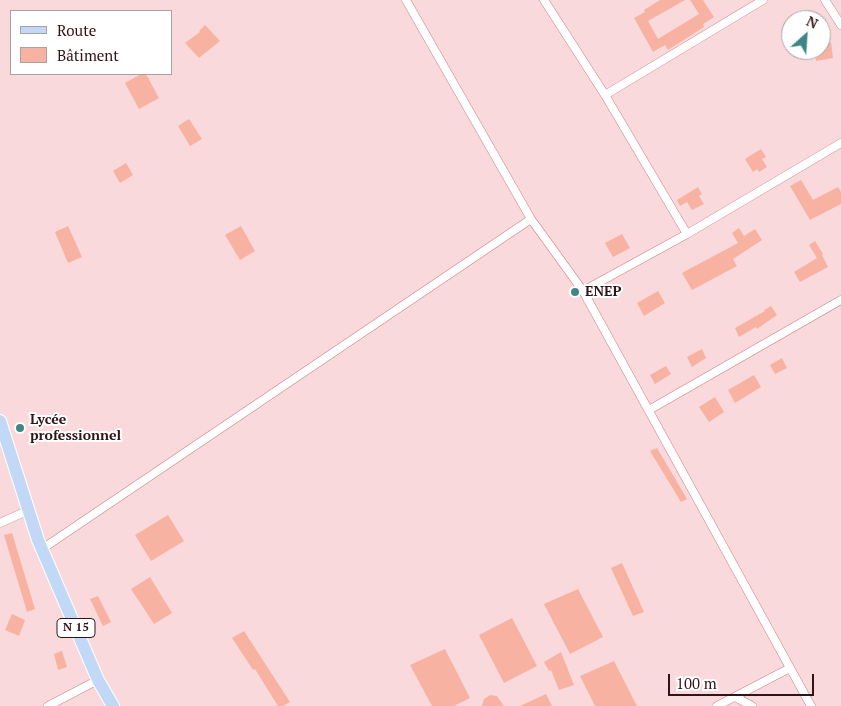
<!DOCTYPE html>
<meta charset="utf-8">
<style>
body{margin:0}
#map{position:relative;width:841px;height:706px;overflow:hidden;background:#f9d9db;font-family:"PT Serif",serif}
canvas{display:block}
.legend{position:absolute;left:10px;top:10px;width:162px;height:65px;box-sizing:border-box;background:#fff;border:1px solid #aca1a2;margin:0;padding:6px 9px;list-style:none;font-size:15px;color:#301417}
.legend li{display:flex;align-items:center;gap:10px;height:25px}
.legend b{width:25px;border:1px solid #aca1a2}
.north{position:absolute;left:781px;top:10px;width:50px;height:50px;box-sizing:border-box;background:#fff;border:1px solid #aca1a2;border-radius:50%;rotate:26deg;font-size:14px;font-weight:700;line-height:20px;text-align:center;color:#301417}
.north::after{content:'';display:block;margin:auto;width:18px;height:22px;background:#3f8787;clip-path:polygon(50% 0,100% 100%,50% 72%,0 100%)}
.scale{position:absolute;left:668px;top:674px;width:146px;height:22px;box-sizing:border-box;border:2px solid #301417;border-top:0;padding-left:6px;font-size:15px;line-height:18px;white-space:nowrap;color:#301417;-webkit-text-stroke:4px #fff;paint-order:stroke}
</style>
<div id="map">
<canvas width="841" height="706"></canvas>
<ul class="legend">
<li><b style="height:6px;background:#c1d9f7"></b>Route</li>
<li><b style="height:14px;background:#f8b2a1"></b>Bâtiment</li>
</ul>
<div class="north">N</div>
<div class="scale">100 m</div>
</div>
<script>
const c = document.querySelector('canvas').getContext('2d');
c.lineJoin = 'round';
function fill(path, color) {
  c.fillStyle = color;
  c.fill(path, 'evenodd');
}
function stroke(path, color, width, dash) {
  c.strokeStyle = color;
  c.lineWidth = width;
  c.lineCap = dash ? 'butt' : 'round';
  c.setLineDash(dash || []);
  c.stroke(path);
}
function write(font, color, halo, rows, align = 'center') {
  c.font = font + ' "PT Serif",serif';
  c.lineWidth = 4;
  c.setLineDash([]);
  c.textBaseline = 'middle';
  c.strokeStyle = halo;
  c.fillStyle = color;
  for (const [text, x, y, turn = 0] of rows) {
    c.save();
    c.translate(x, y);
    c.rotate((+turn || 0) * Math.PI / 180);
    c.textAlign = isNaN(turn) ? turn : align;
    if (halo) c.strokeText(text, 0, 0);
    c.fillText(text, 0, 0);
    c.restore();
  }
}
fill(new Path2D(`
 M660 0H685L648 21 658 39 699 14 690 0H703L714 17 703 24 704 27 668 50 665 45 653 52 634 18 645 12 644 10Z
 M205 25 220 41 199 58 185 43 200 32 199 31Z
 M831 42 833 58 816 61 815 50H821V44Z
 M141 74H146L159 98 139 109 125 83Z
 M189 119 202 139 190 146 178 126Z
 M761 149 766 157 762 159 767 167 759 172 757 169 753 172 745 159Z
 M126 163 133 175 120 183 113 171Z
 M801 180 813 200 838 187 841 192V204L810 220 790 186Z
 M698 187 702 194 699 196 704 204 692 210 687 202 680 206 677 200Z
 M68 226 82 257 68 263 55 232Z
 M241 226 255 251 240 260 225 235Z
 M739 228 744 236 755 229 762 240 733 259 737 266 692 290 682 273 738 243 732 233Z
 M622 234 630 248 613 257 605 243Z
 M815 241 823 254 822 255 828 267 800 282 794 272 817 258 809 245Z
 M658 291 665 303 644 316 637 303Z
 M771 306 777 315 757 329 756 327 739 337 735 328 765 311 764 310Z
 M702 349 706 358 692 367 687 357Z
 M782 358 787 368 775 374 770 365Z
 M666 366 671 374 655 384 650 375Z
 M754 375 761 387 735 403 728 390Z
 M715 397 724 412 709 422 699 407Z
 M657 448 687 499 681 502 650 451Z
 M168 515 184 541 151 561 135 535Z
 M12 533 35 609 27 612 4 535Z
 M622 563 644 612 633 616 611 568Z
 M150 577 172 613 154 624 131 589Z
 M578 589 603 637 570 654 544 604Z
 M98 596 111 622 103 626 90 599Z
 M12 614 25 620 19 636 5 630Z
 M512 618 537 666 504 683 479 635Z
 M244 631 290 702 283 706H278L255 669 253 670 232 638Z
 M445 649 470 698 454 706H432L410 665Z
 M62 651 67 667 58 670 54 654Z
 M561 652 574 685 559 690 551 670 549 671 544 662Z
 M614 661 637 706H595L580 676Z
 M546 694 552 706H520Z
 M490 695 497 696 504 706H482L484 699Z`), '#f8b2a1');
const street = new Path2D(`
 M406 0 531 219 583 291 811 706
 M544 0 605 95 687 234
 M825 0 841 25
 M605 95 763 0
 M583 291 687 234 841 143
 M649 410 841 300
 M0 523 29 510
 M42 549 531 219
 M735 697 752 706
 M48 706 98 680
 M717 706 790 668`);
const primary = new Path2D(`
 M0 421 38 540 98 680 113 706`);
stroke(street, '#ca8287', 9);
stroke(primary, '#fff', 14);
stroke(street, '#fff', 8);
stroke(primary, '#c1d9f7', 12);
for (const [x, y, r, color] of [
 [575,292,5,"#3f8787"],
 [20,428,5,"#3f8787"]
]) {
  const dot = new Path2D();
  dot.arc(x, y, r, 0, 2 * Math.PI);
  c.fillStyle = color;
  c.fill(dot);
  stroke(dot, '#fff', 2);
}
for (const [x, y, w] of [
 [76,628,38]
]) {
  const box = new Path2D();
  box.roundRect(x - w / 2, y - 9.5, w, 19, 4);
  c.fillStyle = '#fff';
  c.fill(box);
  stroke(box, '#301417', 1);
}
write('bold 12px', '#301417', null, [
 ["N 15",76,628]
]);
write('bold 14px', '#301417', '#fff', [
 ["ENEP",585,292],
 ["Lycée",30,420],
 ["professionnel",30,436]
], 'left');
</script>
